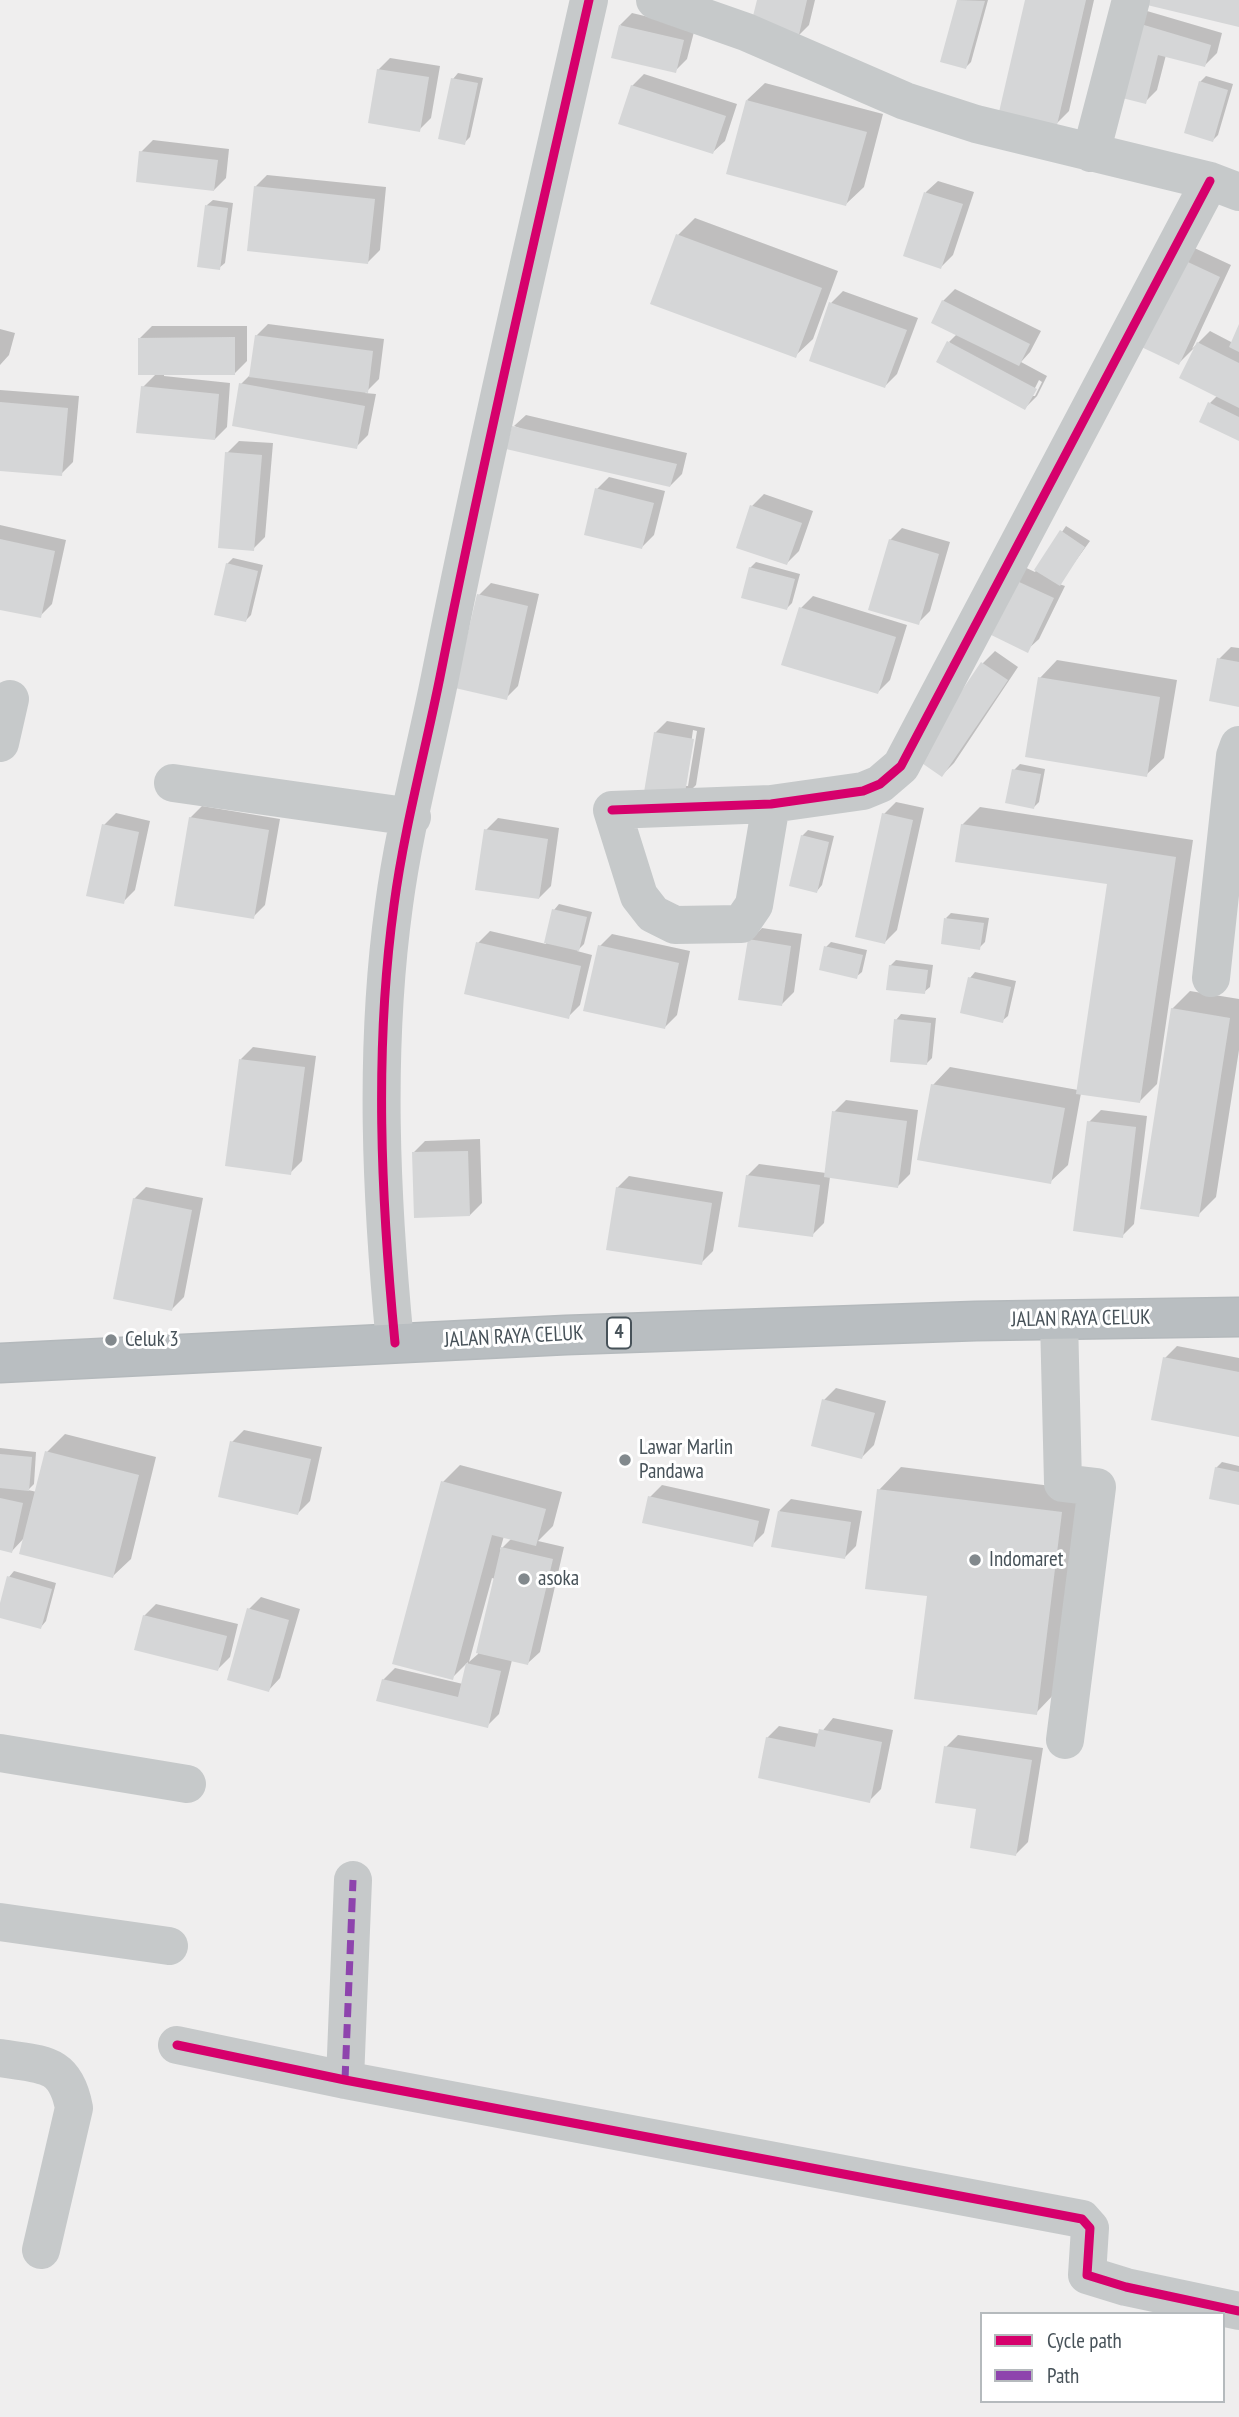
<!DOCTYPE html>
<style>
body{margin:0}
#map{position:relative;width:1239px;height:2417px;overflow:hidden;background:#efeeee;font-family:"PT Sans Narrow",sans-serif}
canvas{display:block}
.legend{position:absolute;left:980px;top:2312px;width:245px;height:91px;box-sizing:border-box;background:#fff;border:2px solid #b5babd;margin:0;padding:9px 12px;list-style:none;font-size:21px;color:#475259}
.legend li{display:flex;align-items:center;gap:14px;height:35px}
.legend b{width:35px;border:2px solid #b5babd}
</style>
<div id="map">
<canvas width="1239" height="2417"></canvas>
<ul class="legend">
<li><b style="height:9px;background:#d6006c"></b>Cycle path</li>
<li><b style="height:9px;background:#8e44ad"></b>Path</li>
</ul>
</div>
<script>
const c = document.querySelector('canvas').getContext('2d');
c.lineJoin = 'round';
function fill(path, color) {
  c.fillStyle = color;
  c.fill(path, 'evenodd');
}
function stroke(path, color, width, dash) {
  c.strokeStyle = color;
  c.lineWidth = width;
  c.lineCap = dash ? 'butt' : 'round';
  c.setLineDash(dash || []);
  c.stroke(path);
}
function write(font, color, halo, rows, align = 'center') {
  c.font = font + ' "PT Sans Narrow",sans-serif';
  c.lineWidth = 6;
  c.setLineDash([]);
  c.textBaseline = 'middle';
  c.strokeStyle = halo;
  c.fillStyle = color;
  for (const [text, x, y, turn = 0] of rows) {
    c.save();
    c.translate(x, y);
    c.rotate((+turn || 0) * Math.PI / 180);
    c.textAlign = isNaN(turn) ? turn : align;
    if (halo) c.strokeText(text, 0, 0);
    c.fillText(text, 0, 0);
    c.restore();
  }
}
fill(new Path2D(`
 M758 0H815L809 25 797 37Z
 M958 0H988L971 62 966 67 942 61Z
 M1026 0H1094L1069 111 1057 123Z
 M1147 11 1222 33 1217 53 1205 65 1166 55 1157 90 1145 102 1116 95Z
 M632 13 695 28 687 59 675 71 620 25Z
 M390 58 440 66 431 118 419 130 378 70Z
 M458 73 483 78 470 137 464 143 453 79Z
 M644 74 737 104 725 141 713 152 632 86Z
 M1206 76 1233 84 1218 135 1213 140 1200 82Z
 M765 83 883 114 864 187 846 204 747 100Z
 M153 140 229 149 226 178 214 190 141 152Z
 M267 175 386 187 380 250 368 262 255 187Z
 M938 181 974 192 953 255 941 267 905 254 926 192Z
 M213 200 233 203 225 263 219 268 207 205Z
 M695 218 838 271 813 339 795 356 678 235Z
 M1188 245 1231 265 1192 349 1210 331 1233 343 1239 328V439L1210 403 1218 395 1197 345 1179 363Z
 M955 289 1041 331 1030 352 1021 362 1047 376 1037 396 1025 408 949 342 957 334 943 301ZM1039 380 1042 382 1035 396H1031Z
 M843 291 918 318 897 374 885 386 831 303Z
 M268 324 384 339 379 379 365 393 376 394 368 435 356 447 241 384 252 373 256 336Z
 M152 326H247V361L235 373H164V376L230 383 227 427 215 439 143 387 156 374 140 338Z
 M0 329 15 333 9 355 0 365Z
 M0 390 79 396 73 462 61 474 0 469Z
 M526 415 687 453 682 474 670 486 514 426Z
 M239 441 273 443 265 537 253 549 227 453Z
 M609 477 665 491 654 535 642 547 597 489Z
 M764 494 813 511 799 551 787 563 752 506Z
 M0 525 66 540 52 604 40 616 0 608Z
 M1066 526 1090 541 1059 584 1065 586 1039 639 1027 650 983 629 1020 565 1035 572Z
 M902 528 950 542 930 611 918 623 890 540Z
 M233 558 263 565 251 615 246 620 227 564Z
 M756 562 800 574 792 603 787 608 750 568Z
 M491 583 539 594 518 686 506 698 479 595Z
 M813 596 907 625 890 680 878 692 801 608Z
 M1231 647 1239 648V705L1219 659Z
 M995 651 1018 667 954 763 942 775 983 663Z
 M1057 660 1177 680 1164 758 1146 775 1040 678Z
 M667 721 705 728 696 785 684 797 655 733ZM693 730 697 731 688 786H685Z
 M1020 764 1045 769 1039 802 1034 807 1014 770Z
 M896 802 924 808 897 930 885 942 884 814Z
 M202 806 280 819 265 905 253 917 190 818Z
 M980 807 1193 840 1157 1084 1139 1102 1081 1093 1068 1165 1050 1182 933 1085 950 1067 1078 1090 1109 883 962 825Z
 M116 813 150 821 135 890 123 902 104 825Z
 M498 818 559 828 551 886 539 898 486 830Z
 M808 830 834 836 822 885 817 891 802 836Z
 M559 904 592 912 584 944 577 951 592 955 580 1005 568 1017 478 943 490 931 546 944 554 910Z
 M951 913 989 918 985 942 979 948 946 918Z
 M762 928 802 934 794 992 782 1004 750 940Z
 M612 934 690 951 677 1015 665 1027 600 946Z
 M831 942 867 950 862 972 856 977 826 947Z
 M896 960 933 965 930 987 924 992 890 966Z
 M975 972 1016 981 1008 1016 1002 1021 970 978Z
 M1190 991 1239 999V1050L1216 1197 1198 1215 1172 1009Z
 M901 1014 936 1018 932 1058 927 1063 896 1020Z
 M253 1047 316 1056 302 1161 290 1173 241 1059Z
 M846 1100 918 1110 910 1174 898 1186 830 1177 824 1223 812 1235 747 1176 759 1164 826 1173 834 1112Z
 M1101 1110 1147 1116 1134 1224 1122 1236 1089 1122Z
 M480 1139 482 1203 470 1215 413 1153 425 1141Z
 M629 1176 723 1192 713 1251 701 1263 617 1188Z
 M146 1187 203 1198 184 1297 172 1309 134 1199Z
 M1177 1346 1239 1358V1435L1165 1358Z
 M836 1388 886 1401 874 1445 862 1457 824 1400Z
 M244 1430 322 1447 310 1501 298 1513 232 1442Z
 M65 1434 156 1457 131 1559 113 1576 25 1537 12 1551 0 1548V1448L36 1452 34 1484 28 1490 37 1492 47 1452Z
 M1222 1462 1239 1466V1504L1216 1468Z
 M460 1465 562 1492 553 1526 538 1541 564 1547 540 1652 528 1663 512 1660 499 1714 487 1726 383 1680 395 1668 463 1684 468 1662 452 1678 443 1482ZM504 1536 512 1538 500 1550ZM492 1578 495 1579 478 1654 469 1662Z
 M901 1467 1083 1490 1058 1690 1036 1713 929 1595 879 1490Z
 M662 1485 770 1509 764 1533 752 1545 650 1497Z
 M791 1499 862 1511 856 1546 844 1558 779 1511Z
 M14 1571 56 1583 46 1621 41 1627 0 1616 9 1577Z
 M261 1597 300 1609 280 1678 269 1690 249 1609Z
 M156 1604 238 1624 230 1657 218 1669 144 1616Z
 M833 1718 893 1730 881 1789 869 1801 767 1738 779 1726 820 1734Z
 M958 1735 1043 1748 1028 1842 1016 1854 978 1808 946 1747Z`), '#0003');
fill(new Path2D(`
 M757 0H807L798 39 750 28Z
 M957 0 985 1 966 69 940 62Z
 M1025 0H1086L1057 125 999 112Z
 M1148 0H1239V27L1147 5Z
 M1134 22 1211 45 1205 67 1158 55 1146 104 1114 96Z
 M619 25 684 40 676 73 611 58Z
 M377 69 429 77 420 132 368 123Z
 M451 78 478 83 465 145 438 139Z
 M1199 81 1228 90 1213 142 1184 133Z
 M631 85 726 116 713 154 618 124Z
 M746 100 867 132 846 206 726 174Z
 M139 151 218 160 214 191 136 182Z
 M254 186 375 199 368 264 247 251Z
 M924 192 963 204 941 269 903 256Z
 M205 205 228 208 220 270 197 267Z
 M676 234 822 288 796 358 650 304Z
 M1175 256 1220 277 1179 365 1133 343Z
 M942 300 1030 344 1019 366 931 323Z
 M829 302 907 330 885 388 809 361Z
 M1239 324V352L1229 347Z
 M255 335 373 351 368 393 249 377Z
 M235 337V375H138V338Z
 M947 341 1037 389 1025 410 936 362Z
 M1197 342 1239 363V408L1179 378Z
 M239 383 365 406 357 449 232 426Z
 M141 386 219 394 215 440 136 433Z
 M0 402 68 408 62 476 0 471Z
 M1208 402 1239 417V441L1199 422Z
 M512 426 677 464 670 487 506 449Z
 M225 452 262 455 254 551 218 548Z
 M595 488 654 503 642 549 584 535Z
 M750 505 802 523 787 565 736 548Z
 M1060 530 1085 547 1060 586 1034 570Z
 M0 539 55 551 41 618 0 610Z
 M889 539 939 554 919 625 868 610Z
 M226 563 258 571 246 622 214 615Z
 M749 567 795 579 787 610 741 598Z
 M1006 576 1054 598 1028 653 981 630Z
 M477 594 528 606 507 700 455 688Z
 M799 607 896 637 878 694 781 665Z
 M1217 658 1239 662V707L1209 701Z
 M981 662 1008 680 942 777 916 759Z
 M1038 677 1160 697 1147 777 1025 757Z
 M654 732 694 739 684 799 644 792Z
 M1012 769 1041 774 1034 809 1005 803Z
 M882 813 913 820 885 944 855 937Z
 M189 817 269 830 254 919 174 906Z
 M102 824 139 832 124 904 86 896Z
 M961 824 1176 857 1140 1103 1076 1094 1107 884 955 862Z
 M484 829 548 839 539 899 475 890Z
 M801 835 829 842 817 893 789 886Z
 M552 909 587 917 579 951 544 943Z
 M944 918 984 923 980 950 941 944Z
 M748 939 791 946 782 1006 738 1000Z
 M476 942 581 966 569 1019 464 994Z
 M598 945 679 963 665 1029 583 1011Z
 M824 946 863 955 857 979 819 970Z
 M889 965 928 970 925 994 886 990Z
 M968 977 1011 987 1003 1023 960 1013Z
 M1171 1008 1230 1018 1199 1217 1140 1209Z
 M894 1019 931 1023 927 1065 890 1062Z
 M239 1059 305 1067 291 1175 225 1166Z
 M931 1084 1065 1108 1051 1184 917 1160Z
 M832 1111 907 1121 898 1188 824 1177Z
 M1087 1121 1136 1127 1123 1238 1073 1231Z
 M468 1151 470 1216 414 1218 412 1152Z
 M746 1175 820 1185 813 1237 738 1227Z
 M616 1187 712 1203 702 1265 606 1250Z
 M133 1198 192 1210 172 1311 113 1299Z
 M1163 1357 1239 1372V1437L1151 1420Z
 M822 1399 875 1413 862 1459 811 1446Z
 M230 1441 311 1459 298 1515 218 1497Z
 M45 1451 139 1475 113 1578 19 1554Z
 M0 1454 32 1457 29 1491 0 1488Z
 M1215 1467 1239 1472V1505L1209 1499Z
 M441 1481 546 1509 536 1546 492 1535 453 1680 392 1664Z
 M877 1489 1062 1512 1037 1715 914 1699 927 1596 865 1589Z
 M648 1496 759 1521 753 1547 642 1523Z
 M0 1498 23 1503 12 1553 0 1550Z
 M778 1511 851 1522 845 1559 771 1547Z
 M501 1547 553 1559 528 1665 476 1653Z
 M7 1576 52 1589 41 1629 0 1618V1603Z
 M247 1608 289 1620 269 1692 227 1680Z
 M143 1615 227 1636 218 1671 134 1650Z
 M466 1663 501 1671 488 1728 376 1701 382 1679 458 1697Z
 M819 1729 882 1742 870 1803 758 1778 766 1737 815 1747Z
 M944 1746 1032 1760 1016 1856 970 1848 976 1809 935 1803Z`), '#d5d6d7');
const highway = new Path2D(`
 M0 1363 566 1335 976 1321 1239 1317`);
stroke(highway, '#b4b9bc', 41);
stroke(new Path2D(`
 M655 0 746 32 905 101 976 124 1210 181 1239 192
 M1091 153 1131 0
 M0 743 10 699
 M173 783 412 817
 M771 804 754 905 741 924 675 925 653 914 639 896 612 810 771 804 863 791 880 784 901 766 1210 181
 M1211 978 1235 756 1239 745
 M1059 1320 1063 1483 1097 1487 1065 1740
 M395 1343C381 1198 374 1050 394 905 404 829 425 752 440 677 485 450 538 225 589 0
 M0 1753 187 1784
 M0 1922 169 1946
 M177 2045 345 2080 1082 2219 1090 2228 1087 2275 1126 2287 1239 2311
 M0 2058C41 2065 65 2060 74 2108L41 2250
 M345 2080 353 1880`), '#c6c9ca', 38);
stroke(highway, '#b9bec1', 38);
stroke(new Path2D(`
 M345 2080 353 1880`), '#8e44ad', 7, [14, 7]);
stroke(new Path2D(`
 M612 810 771 804 863 791 880 784 901 766 1210 181
 M395 1343C381 1198 374 1050 394 905 404 829 425 752 440 677 485 450 538 225 589 0
 M177 2045 345 2080 1082 2219 1090 2228 1087 2275 1126 2287 1239 2311`), '#d6006c', 9);
for (const [x, y, r, color] of [
 [111,1340,7,"#82898d"],
 [625,1460,7,"#82898d"],
 [975,1560,7,"#82898d"],
 [524,1579,7,"#82898d"]
]) {
  const dot = new Path2D();
  dot.arc(x, y, r, 0, 2 * Math.PI);
  c.fillStyle = color;
  c.fill(dot);
  stroke(dot, '#fff', 2.5);
}
for (const [x, y, w] of [
 [619,1333,24]
]) {
  const box = new Path2D();
  box.roundRect(x - w / 2, y - 15.5, w, 31, 5);
  c.fillStyle = '#fff';
  c.fill(box);
  stroke(box, '#475259', 2);
}
write('bold 19px', '#475259', null, [
 ["4",619,1333]
]);
write('21px', '#475259', '#fff', [
 ["JALAN RAYA CELUK",1081,1319,-1],
 ["JALAN RAYA CELUK",514,1337,-3]
]);
write('21px', '#475259', '#fff', [
 ["Celuk 3",125,1340],
 ["Lawar Marlin",639,1448],
 ["Pandawa",639,1472],
 ["Indomaret",989,1560],
 ["asoka",538,1579]
], 'left');
</script>
